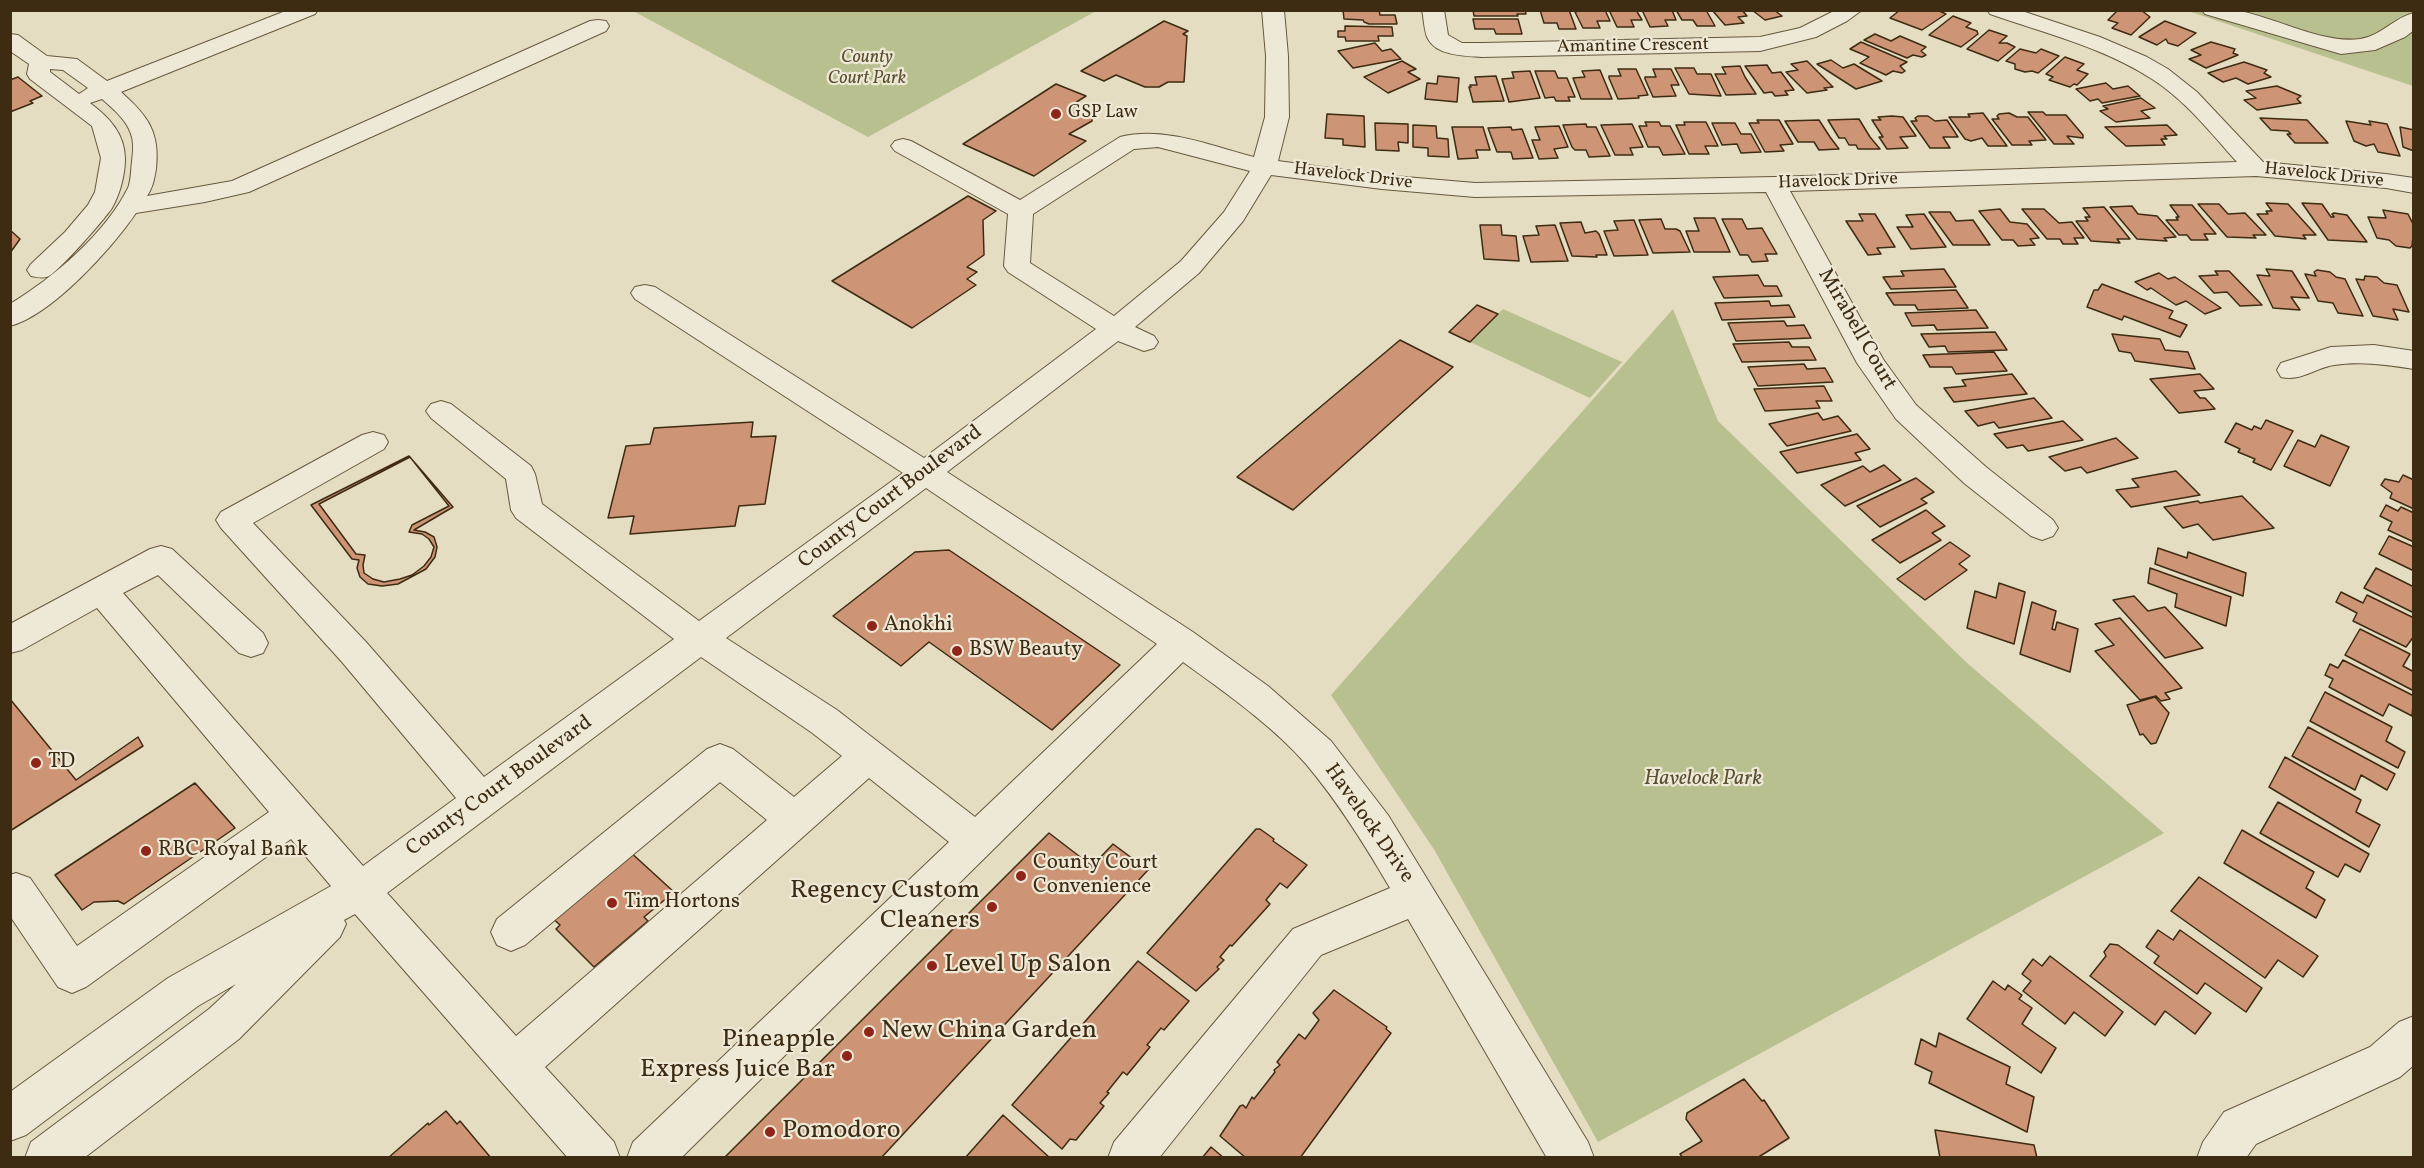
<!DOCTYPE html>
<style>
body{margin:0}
#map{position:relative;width:2424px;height:1168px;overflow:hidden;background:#e5ddc1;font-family:Vollkorn,serif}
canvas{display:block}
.frame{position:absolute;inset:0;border:12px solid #3d2b12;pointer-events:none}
</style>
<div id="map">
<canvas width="2424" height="1168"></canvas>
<div class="frame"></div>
</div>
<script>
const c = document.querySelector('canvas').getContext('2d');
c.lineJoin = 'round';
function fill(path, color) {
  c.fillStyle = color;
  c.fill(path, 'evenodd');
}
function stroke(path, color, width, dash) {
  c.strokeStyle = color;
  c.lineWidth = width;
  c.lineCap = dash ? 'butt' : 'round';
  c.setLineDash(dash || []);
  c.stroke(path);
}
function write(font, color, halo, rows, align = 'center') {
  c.font = font + ' Vollkorn,serif';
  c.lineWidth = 4.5;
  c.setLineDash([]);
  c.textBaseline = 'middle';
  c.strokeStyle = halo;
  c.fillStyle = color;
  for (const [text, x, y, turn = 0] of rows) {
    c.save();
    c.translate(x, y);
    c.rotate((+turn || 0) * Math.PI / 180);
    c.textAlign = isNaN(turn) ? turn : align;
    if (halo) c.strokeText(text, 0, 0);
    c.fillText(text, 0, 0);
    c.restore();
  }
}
fill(new Path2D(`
 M633 11H1096L868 137Z
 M2188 11H2413V86Z
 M1503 309 1622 362 1590 398 1470 342Z
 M1673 309 1718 421 1966 662 2164 833 1598 1142 1435 851 1331 695Z`), '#b8c090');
const building = new Path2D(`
 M1343 10H1379L1380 15H1395L1397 24H1369L1364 22 1363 20 1344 19Z
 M1473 10H1525L1526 14H1517L1518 16H1474Z
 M1540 10H1569L1576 29H1559L1557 23H1544Z
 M1583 10H1605L1610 21H1597L1600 28H1583L1575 12Z
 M1609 10H1636L1642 20H1631L1634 27H1617Z
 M1642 10H1672L1676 20H1665L1668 26 1650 27Z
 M1676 10H1706L1715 26H1697L1693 20H1682Z
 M1712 10H1742L1747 16 1738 17 1744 23 1725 25Z
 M1752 10H1774L1782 16 1765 20Z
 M1900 10H1937L1946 14 1922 30 1890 18Z
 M2118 10H2141L2150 17 2131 35 2112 28 2118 23 2108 20Z
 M1953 16 1971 23 1966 27 1977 31 1978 34 1961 47 1929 35Z
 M1473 19H1518L1522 34H1496L1494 29H1475Z
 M1164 21 1188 31 1183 34 1187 36 1184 82H1168L1159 87H1145L1116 75 1104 81 1081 71Z
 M2165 21 2178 26 2196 33 2178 46 2168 43 2166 39 2157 45 2139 37Z
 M1345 26 1392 27 1393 36H1378L1379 41H1346L1345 37H1338V31H1345Z
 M1989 30 2007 36 1999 43H2007L2015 47 1998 61 1967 49Z
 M1875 34 1891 41 1900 36 1926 47 1921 51 1926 55 1922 57 1913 55 1907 58 1864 40Z
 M1861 42 1907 62 1900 66 1905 71 1902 73 1893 71 1886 75 1860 63 1869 57 1850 49Z
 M2211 42 2235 49 2233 53 2238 55 2206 68 2189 59 2201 55 2191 50Z
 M1375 43 1382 51 1391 49 1401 59 1353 68 1338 51Z
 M2020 49 2036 53 2041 49 2059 56 2038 73 2032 71 2025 72 2015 69V64L2006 61Z
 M2065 57 2084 64 2077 70 2088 74 2077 85 2074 84 2070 87 2049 80 2053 77 2046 74Z
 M1831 60 1843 68 1854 64 1882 81 1856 89 1817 64Z
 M1402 61 1416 69 1408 72 1420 79 1388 93 1364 77Z
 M1807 61 1833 87 1824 88 1827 90 1807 93 1786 72 1798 70 1791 64Z
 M2244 62 2267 70 2264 73 2271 77 2248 84 2236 78 2223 82 2208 73Z
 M1767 65 1772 73 1781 72 1794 90 1785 91 1788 95 1775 96 1772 92 1764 93 1745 66Z
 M1740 66 1745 77 1756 94 1726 95 1715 74H1726L1722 67Z
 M1675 68H1694L1697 74H1711L1721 96 1689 94Z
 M1618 69H1636L1648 95 1638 96 1639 98 1618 99 1609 78V76H1621Z
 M1653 69H1671L1679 85H1671L1676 96 1653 97 1645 79V77H1656Z
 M1600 70 1612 99H1581L1573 78 1585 77 1582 71Z
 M1530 71 1540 98 1509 102 1502 79 1514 78 1512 72Z
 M1535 71H1555L1558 78H1567L1575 97H1568L1570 101H1556L1554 97 1545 98Z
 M1438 76 1459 78 1457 102 1425 99 1427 83 1437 84Z
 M1496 76 1504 101 1473 102 1469 87H1471L1470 85H1477L1475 77Z
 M18 77 42 96 30 101 33 103 10 112V80Z
 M2106 83 2113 89 2128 86 2140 96 2102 103 2098 99 2090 101 2076 89Z
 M1056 84 1086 96 1075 103 1092 110V121L1069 134 1086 141 1034 176 963 144Z
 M2277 86 2301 96 2297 99 2301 103 2257 110 2244 100 2256 98 2246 91Z
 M2141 98 2155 108 2141 111 2150 118 2116 122 2100 111 2108 109 2103 106Z
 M2028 112H2043L2046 115H2066L2083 135V138L2067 136 2074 144H2054Z
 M1983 113 2007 146H1988L1982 138 1971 141 1965 139 1949 117H1970L1968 114Z
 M2009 113 2017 117H2028L2046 140 2029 141 2032 145H2012L1992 119H1999L1997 116 1999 114Z
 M1327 114 1364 116 1365 147 1343 145V139L1325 138Z
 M1892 116 1903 117 1916 136 1900 137 1908 148 1887 149 1879 137H1883L1872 120H1881L1878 117Z
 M1918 116H1928L1935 121 1947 120 1958 137H1943L1950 148H1930L1911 121H1917L1915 118Z
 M2260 118 2307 120 2328 143H2295L2287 134H2291L2288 131 2271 130Z
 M1859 119 1870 137 1880 149H1858L1856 145H1849L1845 138H1839L1828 120Z
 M1757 120H1779L1793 144 1780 145 1784 151 1765 152 1749 123H1759Z
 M1819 120 1830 137 1839 149 1819 150 1814 142H1798L1785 121Z
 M2346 121 2371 125 2369 121 2387 124 2400 156 2378 152 2374 144 2366 146 2354 141Z
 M1645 122H1659L1661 126H1670L1685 154 1663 155 1659 147H1648L1639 126H1647Z
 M1684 122H1706L1718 146H1705L1709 154H1689L1676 125H1685Z
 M1375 123 1408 124V143L1398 142 1399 151 1376 150Z
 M1712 123H1735L1741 134H1751L1761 152 1741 153 1737 144 1722 145Z
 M1586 124 1587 127H1596L1610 156 1589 157 1586 150H1575L1572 147 1563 125Z
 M1632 124 1643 147 1630 148 1633 155H1615L1601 125Z
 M1413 125 1436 126 1437 138 1448 139 1449 157 1428 156V148L1413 147Z
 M2167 125 2177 135 2164 136 2167 139H2161L2165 145 2126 146 2105 127Z
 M1559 126 1568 147 1554 149 1558 158 1539 159 1532 140H1540L1535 127Z
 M1452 127H1483L1490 150H1476L1478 158 1458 159Z
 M1511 127 1512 130 1522 129 1533 158 1513 159 1511 152H1497L1488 128Z
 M2400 127 2414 130V151L2403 147Z
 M968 196 996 211 983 220 984 255 967 267 977 272 967 279 976 285 912 328 832 281Z
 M2266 203 2288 204 2316 235H2303L2306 239 2275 236 2257 214H2268L2266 211H2272Z
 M2302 203 2322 204 2331 217H2334L2332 214 2334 213 2347 215 2367 242 2328 240Z
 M2198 204H2219L2228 214 2245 213 2266 235H2253L2256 238 2227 237Z
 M2170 205H2192L2216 234H2204L2208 240H2191L2187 235H2179L2166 220H2178L2176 217H2179Z
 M2132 206 2138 214 2157 216 2176 237 2164 238 2167 241 2137 239 2110 207Z
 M2104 207 2130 239H2117L2120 243 2091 241 2076 221H2088L2085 217H2090L2083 208Z
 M2000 209 2010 222 2027 224 2039 238 2030 239 2035 245 2018 246 2013 240H2002L1979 211Z
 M2022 209H2044L2059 223 2072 222 2084 238H2074L2078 244H2063L2060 239H2047Z
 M2383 210 2408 214 2414 226 2412 246 2410 248 2396 246 2389 240 2377 238 2368 217 2386 218Z
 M1929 212H1950L1956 221 1973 220 1990 245H1953Z
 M1859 214H1875L1895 247 1877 248 1881 254 1868 255 1846 221H1863Z
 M1924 214 1946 247 1911 249 1897 227H1913L1906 215Z
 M1694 218H1715L1730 252H1694L1686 231H1699Z
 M1661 219 1665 229H1676L1680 231 1690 252 1653 253 1639 220Z
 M1722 219H1742L1747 229 1762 228 1777 254H1765L1768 261 1752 262 1748 255H1740Z
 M1634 220 1648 255 1614 256 1604 231 1618 230 1614 221Z
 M1581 222 1585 233 1596 231 1599 234 1607 255H1596L1597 257 1572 256 1560 223Z
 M1480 225H1501L1502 235 1516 236 1519 261 1484 259Z
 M1555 225 1568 261 1531 262 1523 236 1539 235 1536 226Z
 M10 230 20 239 10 253Z
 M1944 269 1956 287 1891 289 1883 277 1904 276 1901 271Z
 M2266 269 2292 271 2309 298 2291 297 2300 310 2273 308 2257 275 2270 276Z
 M2317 270 2330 272 2336 277 2345 279 2363 316 2338 313 2333 303 2318 301 2305 274 2316 276 2314 272Z
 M2215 271H2229L2262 305 2240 306 2227 292 2214 293 2199 276 2218 275Z
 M2159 273 2168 279 2175 277 2221 308 2205 314 2186 301 2176 305 2151 288 2147 290 2135 282Z
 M1758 275 1764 286H1777L1782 296 1724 298 1713 277Z
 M2365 276 2377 277 2384 283 2397 285 2409 312 2393 309 2398 320 2373 316 2356 279 2364 280Z
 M2102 284 2173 311 2169 318 2187 325 2180 337 2124 316 2122 320 2087 307 2094 290H2098Z
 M1956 290 1968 308 1918 310 1915 305H1894L1886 293Z
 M1769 301 1771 306 1789 305 1795 317 1722 320 1715 303Z
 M1477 305 1498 314 1470 342 1449 332Z
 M1976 310 1988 328 1937 330 1934 325 1912 326 1905 313Z
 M1784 321 1787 326 1804 325 1811 338 1736 341 1728 323Z
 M1995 332 2007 350 1948 352 1945 346 1929 347 1921 334Z
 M2112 334 2160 339 2165 350 2188 352 2195 369 2135 361 2131 353 2119 351Z
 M1400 340 1453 367 1293 510 1237 477Z
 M1789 342 1792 347H1809L1816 360 1742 362 1733 344Z
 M1994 352 2007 371 1956 374 1952 367H1930L1923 355Z
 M1804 364 1807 369 1825 368 1833 382 1758 386 1748 367Z
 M2012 374 2027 394 1954 402 1944 388 1966 386 1962 380Z
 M2200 374 2214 389 2194 391 2200 398H2205L2215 409 2179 413 2150 379Z
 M1824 386 1832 401H1816L1820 408 1765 411 1754 389Z
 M2034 398 2052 418 1999 428 1994 422 1978 426 1965 411Z
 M1818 413 1823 420 1838 416 1851 431 1787 446 1769 424Z
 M2266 420 2293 431 2271 470 2253 462 2255 459 2238 452 2240 449 2225 442 2236 423 2252 430 2254 426 2261 429Z
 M2063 421 2083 440 2028 451 2023 445 2007 448 1994 434Z
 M753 422 751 437 776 436 765 504 739 506 735 526 630 534 634 516 608 518 626 446 650 444 654 428Z
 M1857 434 1870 449 1855 453 1861 460 1797 473 1780 452Z
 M2321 435 2349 447 2330 486 2284 466 2298 440 2315 447Z
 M2116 438 2138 458 2087 473 2081 467 2065 471 2049 457Z
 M409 456 453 507 414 530 425 532 434 537 437 547 435 557 426 569 398 584 382 586 368 584 360 577 357 568 359 560 352 559 311 505Z
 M410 457 449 506 412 525 409 532 422 534 429 539 434 547 431 557 424 566 412 575 400 579 384 582 373 579 364 573 363 565 365 555 356 554 319 504Z
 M1884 465 1901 480 1845 506 1821 485 1863 466 1870 472Z
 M2176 471 2200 495 2131 507 2116 490 2139 487 2132 479Z
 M2403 475 2414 480V509L2390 498 2392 493 2381 485 2385 479 2399 482Z
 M1916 478 1934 492 1921 499 1927 503 1880 527 1857 506Z
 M2242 496 2274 528 2213 540 2198 524 2183 528 2164 507 2198 501 2200 503Z
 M2386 505 2398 511 2401 507 2414 513V542L2388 530 2392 522 2380 516Z
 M1926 510 1945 526 1932 533 1941 540 1900 563 1872 540Z
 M2389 536 2414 547V571L2379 554Z
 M1950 542 1970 556 1959 564 1967 570 1925 600 1897 579Z
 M2158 548 2187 558 2188 552 2246 573 2243 596 2155 564Z
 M949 550 1120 665 1052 730 929 642 901 666 833 616 915 552Z
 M2150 568 2231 597 2226 626 2175 607 2177 594 2148 583Z
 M2376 568 2414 587V613L2364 588Z
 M1999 583 2025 592 2014 644 1967 628 1975 591 1996 598Z
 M2341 592 2363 603 2367 595 2414 618V636L2406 647 2353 621 2357 613 2336 602Z
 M2134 596 2148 611 2165 607 2203 648 2165 658 2113 600Z
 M2032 602 2056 611 2052 629 2055 630 2057 622 2078 629 2070 672 2020 654Z
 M2120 618 2182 688 2165 693 2170 699 2161 701 2156 696 2140 700 2095 651 2114 645 2095 624Z
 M2360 629 2410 654 2403 666 2414 672V691L2345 655Z
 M2343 660 2414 696 2412 716 2389 704 2383 716 2329 687 2333 679 2325 675 2330 664 2338 668Z
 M2325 692 2392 727 2386 741 2405 752 2398 768 2310 721Z
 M2155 697 2169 713 2156 743 2151 744 2143 734 2140 735 2127 705Z
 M10 699 76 780 138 737 143 746 10 831Z
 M2308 727 2395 774 2387 790 2361 775 2355 790 2292 756Z
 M2285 757 2361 800 2356 812 2380 825 2369 847 2269 787Z
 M195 783 235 828 124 904 118 901 94 902 82 910 55 875Z
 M2278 802 2369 854 2360 872 2345 864 2338 877 2260 833Z
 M1256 829H1260L1274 839 1273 841 1307 865 1287 888 1280 883 1266 900 1270 904 1232 946 1230 945 1220 957 1224 960 1217 967 1219 969 1196 991 1147 953Z
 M2242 830 2314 872 2306 888 2325 900 2316 918 2224 863Z
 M1049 833 1092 866 1113 844 1148 870 881 1158H724Z
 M628 850 674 892 644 917 648 921 594 967 556 929 560 925 549 915Z
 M2199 877 2318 956 2303 977 2278 960 2265 978 2171 911Z
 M2158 930 2173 940 2180 930 2262 988 2246 1012 2205 983 2197 994 2154 963 2159 956 2146 947Z
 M2110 944 2118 945 2211 1013 2195 1034 2165 1011 2155 1025 2090 976 2106 956 2104 952Z
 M2050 956 2123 1012 2105 1036 2074 1012 2065 1024 2023 991 2031 981 2022 974 2033 959 2042 966Z
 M1138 961 1189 1001 1164 1030 1161 1028 1147 1045 1150 1047 1127 1075 1123 1072 1107 1092 1109 1093 1100 1103 1104 1106 1076 1140 1070 1139 1062 1149 1012 1105Z
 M1993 981 2005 990 2008 985 2022 995 2019 999 2032 1008 2022 1024 2056 1048 2041 1073 1967 1019Z
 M1334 990 1387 1027 1386 1029 1391 1033 1300 1158H1246L1220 1136 1240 1106 1243 1105 1246 1108 1252 1097 1254 1099 1275 1072 1274 1070 1280 1065 1277 1062 1299 1034 1305 1039 1319 1020 1313 1013Z
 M1939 1033 2010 1067 2006 1084 2034 1097 2027 1132 1929 1083 1932 1072 1915 1064 1921 1039 1936 1047Z
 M1744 1079 1762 1101 1764 1100 1789 1138 1757 1158H1683L1680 1154 1702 1141 1686 1119 1687 1113Z
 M446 1111 457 1124 460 1121 491 1158H388L428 1123 429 1125Z
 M1003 1115 1050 1158H965Z
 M1935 1130 2034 1145 2037 1158H1940Z
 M1211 1147 1224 1158H1202Z`);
fill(building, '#cd9475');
stroke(building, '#3d2b12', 1.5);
const minor = new Path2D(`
 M288 10H318L315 14 121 92C148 116 160 132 156 169 154 180 153 187 147 196L232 181 590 21 598 20 606 21 609 26 606 31 249 192 205 202 136 213C112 248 52 315 10 326V304C53 278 105 234 128 188 131 181 131 170 132 161 133 154 134 141 131 134 126 119 113 109 102 99L90 103C109 117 125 134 125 159 125 175 120 194 112 208 104 220 60 270 49 276 42 279 37 277 31 276L27 270 31 264 65 232 88 205 95 192 101 158 92 126 30 79 27 74 29 64 10 51V34L18 35 47 56 77 59 107 81ZM50 69 63 70 88 88 79 94 50 72Z
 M1262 10H1284L1288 56 1289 117 1278 161 1382 175 1475 183 1774 177 2237 162C2211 133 2185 100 2152 79 2103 47 2044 33 1990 14L1987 10H2019L2100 37 2147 57 2168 69 2197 92 2263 162 2386 174 2414 178V193L2386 188 2256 176 1790 191 1883 359 1916 405 1986 467 2053 520 2058 528 2053 536 2042 540 2031 536 1964 483 1896 419 1857 363 1766 192 1475 197 1382 189 1271 175 1243 221 1199 273 1135 327 1154 336 1158 342 1154 348 1144 351 1118 341 947 472 1193 632 1268 686 1331 741 1388 815 1588 1142 1594 1158H1547L1408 919 1321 955 1159 1158H1108L1114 1142 1293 929 1390 888C1365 845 1338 802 1306 764 1273 726 1223 691 1183 662L681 1158H627L633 1142 949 842 869 778 545 1067 614 1142 620 1158H568L355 914 344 920 346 924 340 937 239 1039 84 1158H25L31 1142 209 1009 236 984 198 1006 26 1135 10 1141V1092L168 978 331 886 291 839 86 987 72 993 58 987 10 916V875L16 873 30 878 77 946 269 812 97 608 22 650 10 653V624L150 549 161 546 172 549 263 633 268 643 263 653 251 657 239 653 158 575 123 593 363 866 456 798 342 662 221 528 216 520 221 512 362 435 373 432 384 435 388 442 384 449 253 523 366 642 484 777 674 639 516 518 511 510 506 479 431 418 426 411 431 404 441 401 451 404 531 466 535 474 542 504 699 621 903 473 635 299 631 293 635 287 645 285 655 287 924 458 1096 329 1008 272 1004 266 1008 214 895 151 891 146 895 141 903 139 911 141 1020 200 1120 137C1164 126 1211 146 1254 157L1265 117 1266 56ZM1158 147 1250 171 1224 212 1181 261 1114 316 1030 263 1033 214 1134 149ZM926 488 1157 644 975 817 837 710 726 638ZM701 657 811 732 842 756 794 797 733 749 720 744 707 749 497 919 491 932 497 945 511 951 525 945 720 782 767 820 516 1036 387 893Z
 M1422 10H1444L1448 35 1462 43H1482L1760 37 1800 28 1836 10H1862L1847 21 1816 37 1760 51 1482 57C1466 56 1437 56 1428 39 1424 32 1424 19 1422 10Z
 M2202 10C2214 10 2227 9 2239 11 2277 18 2322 44 2360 39 2381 36 2395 17 2414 13V30L2405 37 2375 50 2341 54 2205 14Z
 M2374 345 2414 351V369C2388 365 2361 361 2334 365 2315 368 2300 382 2281 377L2277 370 2281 363 2331 347Z
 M2414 1016V1065L2400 1077 2256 1144 2246 1158H2197L2203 1142 2224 1112 2370 1047 2399 1022Z`);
stroke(minor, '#67583e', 2);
fill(minor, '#eee9d7');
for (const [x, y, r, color] of [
 [1056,114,6,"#8f2418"],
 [872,626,6,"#8f2418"],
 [957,651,6,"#8f2418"],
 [36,763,6,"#8f2418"],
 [146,851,6,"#8f2418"],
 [1021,876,6,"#8f2418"],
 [612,903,6,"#8f2418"],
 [992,907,6,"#8f2418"],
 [932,966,6,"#8f2418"],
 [869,1032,6,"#8f2418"],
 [847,1056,6,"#8f2418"],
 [770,1132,6,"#8f2418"]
]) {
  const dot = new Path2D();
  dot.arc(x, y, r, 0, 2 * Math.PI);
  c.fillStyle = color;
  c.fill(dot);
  stroke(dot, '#eee9d7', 2);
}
write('18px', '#3d2b12', '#eee9d7', [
 ["Amantine Crescent",1633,47,-1],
 ["Havelock Drive",2324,176,6],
 ["Havelock Drive",1353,177,7],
 ["Havelock Drive",1838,182,-2]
]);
write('italic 18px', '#5c5032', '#eee9d7', [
 ["County",867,59],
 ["Court Park",867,80]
]);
write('18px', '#3d2b12', '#eee9d7', [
 ["GSP Law",1068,114]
], 'left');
write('21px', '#3d2b12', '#eee9d7', [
 ["Mirabell Court",1856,330,60],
 ["County Court Boulevard",891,498,-37],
 ["County Court Boulevard",500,787,-36],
 ["Havelock Drive",1368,824,55]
]);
write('21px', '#3d2b12', '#eee9d7', [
 ["Anokhi",884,626],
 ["BSW Beauty",969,651],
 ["TD",48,763],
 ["RBC Royal Bank",158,851],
 ["County Court",1033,864],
 ["Convenience",1033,888],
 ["Tim Hortons",624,903]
], 'left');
write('italic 21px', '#5c5032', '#eee9d7', [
 ["Havelock Park",1703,780]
]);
write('26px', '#3d2b12', '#eee9d7', [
 ["Regency Custom",980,892,"right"],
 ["Cleaners",980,922,"right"],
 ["Level Up Salon",944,966],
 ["New China Garden",881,1032],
 ["Pineapple",835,1041,"right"],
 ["Express Juice Bar",835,1071,"right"],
 ["Pomodoro",782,1132]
], 'left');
</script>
